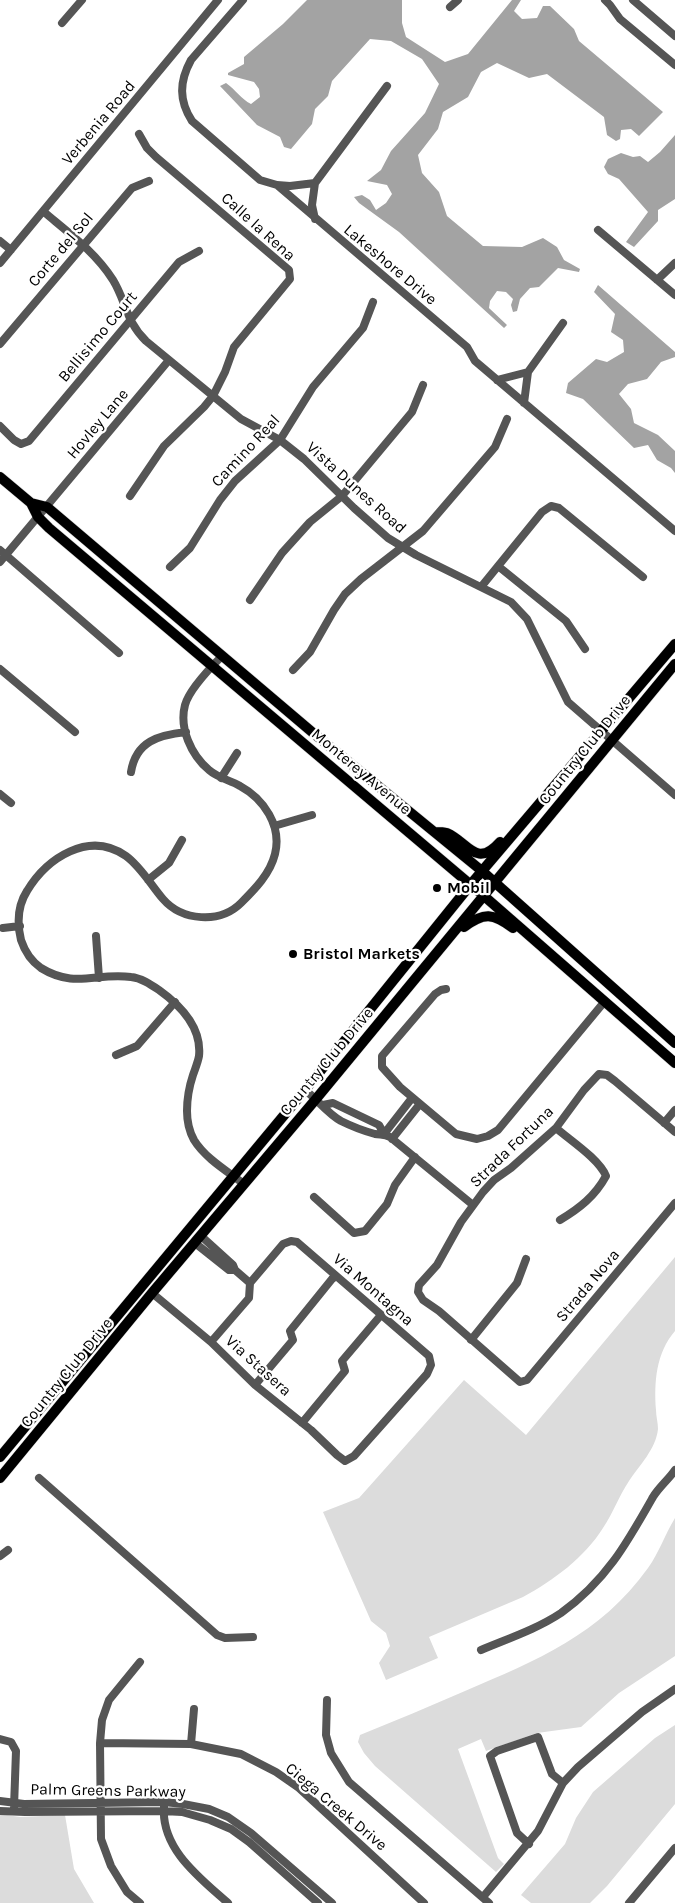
<!DOCTYPE html>
<style>
body{margin:0}
canvas{display:block;background:#fff}
</style>
<canvas width="675" height="1903"></canvas>
<script>
const c = document.querySelector('canvas').getContext('2d');
c.lineJoin = 'round';
function fill(path, color) {
  c.fillStyle = color;
  c.fill(path, 'evenodd');
}
function stroke(path, color, width, dash) {
  c.strokeStyle = color;
  c.lineWidth = width;
  c.lineCap = dash ? 'butt' : 'round';
  c.setLineDash(dash || []);
  c.stroke(path);
}
function write(font, color, halo, rows, align = 'center') {
  c.font = font + ' Karla,sans-serif';
  c.lineWidth = 4.5;
  c.setLineDash([]);
  c.textBaseline = 'middle';
  c.strokeStyle = halo;
  c.fillStyle = color;
  for (const [text, x, y, turn = 0] of rows) {
    c.save();
    c.translate(x, y);
    c.rotate((+turn || 0) * Math.PI / 180);
    c.textAlign = isNaN(turn) ? turn : align;
    if (halo) c.strokeText(text, 0, 0);
    c.fillText(text, 0, 0);
    c.restore();
  }
}
fill(new Path2D(`
 M675 1257V1331C656 1353 654 1382 656 1410 656 1416 658 1423 658 1429 656 1449 639 1466 629 1481 619 1496 613 1513 603 1528 584 1558 554 1580 523 1597L429 1637 438 1658 386 1680 379 1663 390 1646 386 1633 371 1621 323 1512 359 1498 464 1380 526 1435Z
 M675 1518V1656L619 1693 581 1727 537 1733 486 1751 481 1739 458 1749 498 1858 504 1864 496 1872 375 1766 364 1753 358 1742 360 1735C395 1721 430 1706 465 1691 537 1660 600 1635 648 1568 659 1553 665 1534 675 1518Z
 M675 1725V1804L607 1886 590 1903H531L521 1895 565 1844 576 1818 593 1792 655 1738Z
 M0 1814 20 1817 65 1815 74 1869 94 1903H0Z`), '#dcdcdc');
fill(new Path2D(`
 M307 0H402V23L406 37 445 62 468 54 512 0H521L514 11 522 19 537 18 543 6H550L574 29 579 41 663 112 639 136 631 129 621 130 620 139 616 141 607 135 604 117 547 74 529 78 497 63 481 72 468 97 443 112 438 129 418 155 422 173 439 192 447 216 483 246 522 247 543 238 557 247 564 260 580 269 579 272 558 268 539 287 530 288 520 299 517 311 513 312 511 305 513 299 506 292 497 291 490 301 489 308 507 325 504 328 399 232 359 203 354 197 362 195 370 200 376 210 386 203 392 194 387 185 367 181 381 170 391 151 425 113 439 84 422 59 391 41 370 39 332 81 328 96 315 109 312 124 291 149 284 147 280 137 257 125 220 86 226 83C236 90 241 99 251 104L260 97 259 89 254 82 228 75V73L244 64V57L283 24Z
 M675 135V199L658 210V221L634 247 626 242 648 212 619 179 608 174 604 167 608 159 621 153 633 157 640 156 648 162 660 152Z
 M598 285 675 352V357L661 362 647 379 628 384 619 394 631 409 634 423 658 435 675 451V473L671 468 657 460 648 445 634 448 583 399 566 393 568 383 596 359 607 362 624 352 623 340 611 332 615 314 594 292Z`), '#a3a3a3');
const major = new Path2D(`
 M0 477 31 503 38 517 49 528 484 896 675 1063
 M31 503 47 507 312 732 482 871 675 1043
 M435 832C439 832 443 832 447 833 468 842 476 869 500 842
 M464 927C484 912 493 913 513 928
 M0 1457 305 1090 471 884 675 644
 M0 1478 152 1293 316 1099 675 664`);
stroke(major, '#dbdbdb', 11);
stroke(new Path2D(`
 M243 0 191 60C179 82 179 101 192 121L260 180 277 185 467 347 475 361 675 531
 M605 0 610 5 620 19 675 65
 M633 0 675 36
 M450 7 458 0
 M62 23 82 0
 M277 185 290 186 315 183
 M44 212C69 233 95 252 113 280 126 301 126 322 146 341L241 419 280 440 304 459 354 508 388 538 416 555 511 602 527 619 568 702 675 795
 M315 219 312 205 315 183 387 86
 M598 230 675 295
 M0 241 11 250
 M0 263 218 0
 M657 280 675 263
 M0 344 132 188 149 181
 M497 380 528 372
 M524 403 528 372 563 323
 M0 426 14 440 21 444 29 441 179 262 199 251
 M130 496 164 446 204 407 213 396 225 372 234 347 290 279 289 270 156 157 147 148 139 134
 M0 550 119 653
 M0 562 169 360
 M498 566 566 621 585 649
 M170 567 190 548 220 500 235 481 280 440 313 387 363 328 373 302
 M481 587 542 512 551 506 559 508 643 577
 M250 600 282 553 310 522 342 496 412 412 423 385
 M222 656C210 668 189 690 185 705 179 728 191 755 209 770 218 778 230 780 240 786 264 799 282 826 275 854 270 874 255 889 241 903 220 924 182 921 163 899 151 885 141 867 126 856 89 830 47 858 27 891 18 905 17 923 21 940 25 952 31 961 41 968 75 989 97 972 131 977 141 978 150 984 159 990 180 1005 202 1027 199 1056 198 1062 195 1069 193 1075 189 1087 187 1098 187 1111 187 1121 189 1131 194 1140 205 1158 227 1171 244 1184
 M0 669 75 732
 M293 670 310 652 334 610 345 594 361 579 423 531 495 447 507 419
 M131 772C136 741 159 735 186 732
 M221 778 237 753
 M0 794 11 803
 M274 826 312 815
 M148 880 169 863 182 840
 M3 928 20 926
 M96 936 99 978
 M446 989 441 990 435 994 382 1056V1067L400 1087 456 1134 477 1139 488 1136 498 1130 605 1001
 M116 1055 137 1046 175 1002
 M305 1090C318 1100 327 1113 341 1121 351 1126 364 1131 375 1134 381 1135 385 1134 390 1137L473 1205
 M323 1105 333 1103 379 1125 384 1134
 M664 1123 675 1110
 M556 1128C571 1141 599 1159 606 1176 595 1196 580 1208 560 1220
 M675 1132 615 1081 607 1075 599 1074 584 1090 556 1128 511 1168 494 1180 483 1192 461 1222 437 1265 419 1285 418 1292 423 1300 439 1311 520 1382 527 1380 675 1203
 M384 1134 412 1098
 M392 1139 419 1105
 M314 1197 354 1233 365 1231 387 1204 395 1185 415 1157
 M201 1236 233 1265 235 1270 250 1283
 M195 1243 229 1270H235
 M152 1293 211 1342 255 1385 311 1430 337 1455 345 1461 354 1456 427 1374 431 1365 429 1356 297 1242 291 1241 283 1244 250 1283 249 1298 211 1342
 M471 1340 517 1283 526 1259
 M255 1385 293 1340 290 1331 332 1279 336 1276
 M302 1423 345 1371 342 1361 381 1315
 M39 1478 217 1635 225 1638 253 1637
 M0 1556 8 1550
 M481 1650C507 1639 537 1629 561 1613 606 1581 627 1543 653 1497 659 1487 669 1479 675 1470
 M140 1662 109 1700 102 1720 100 1743 101 1839 111 1866 127 1892 140 1903
 M327 1700 326 1735 331 1753 349 1782 489 1903
 M0 1739 11 1742 16 1751 14 1807
 M100 1743 191 1744 241 1754 276 1772 299 1788 424 1903
 M191 1744 194 1709
 M0 1801 24 1804 164 1802 183 1804 209 1809 228 1817 251 1833 332 1903
 M164 1807C161 1849 200 1878 228 1903
 M0 1811 25 1812 163 1811 182 1812 210 1820 231 1829 249 1842 318 1903
 M529 1844 517 1833 490 1756 497 1751 538 1737 552 1774 563 1783
 M483 1897 538 1831 563 1783 578 1767 642 1712 675 1689
 M629 1903 675 1848`), '#555', 8);
stroke(major, '#000', 10);
for (const [x, y, r, color] of [
 [437,888,5,"#000"],
 [293,954,5,"#000"]
]) {
  const dot = new Path2D();
  dot.arc(x, y, r, 0, 2 * Math.PI);
  c.fillStyle = color;
  c.fill(dot);
  stroke(dot, '#fff', 2);
}
write('16px', '#000', '#fff', [
 ["Verbenia Road",99,123,-50],
 ["Calle la Rena",258,227,42],
 ["Corte del Sol",61,250,-50],
 ["Lakeshore Drive",390,265,40],
 ["Bellisimo Court",98,337,-50],
 ["Hovley Lane",98,424,-50],
 ["Camino Real",246,451,-47],
 ["Vista Dunes Road",356,488,42],
 ["Country Club Drive",585,750,-51],
 ["Monterey Avenue",361,772,40],
 ["Country Club Drive",327,1062,-50],
 ["Strada Fortuna",512,1147,-44],
 ["Strada Nova",588,1286,-50],
 ["Via Montagna",373,1290,41],
 ["Via Stasera",258,1366,42],
 ["Country Club Drive",67,1373,-51],
 ["Palm Greens Parkway",108,1791,1],
 ["Ciega Creek Drive",336,1807,40]
]);
write('bold 16px', '#000', '#fff', [
 ["Mobil",447,888],
 ["Bristol Markets",303,954]
], 'left');
</script>
